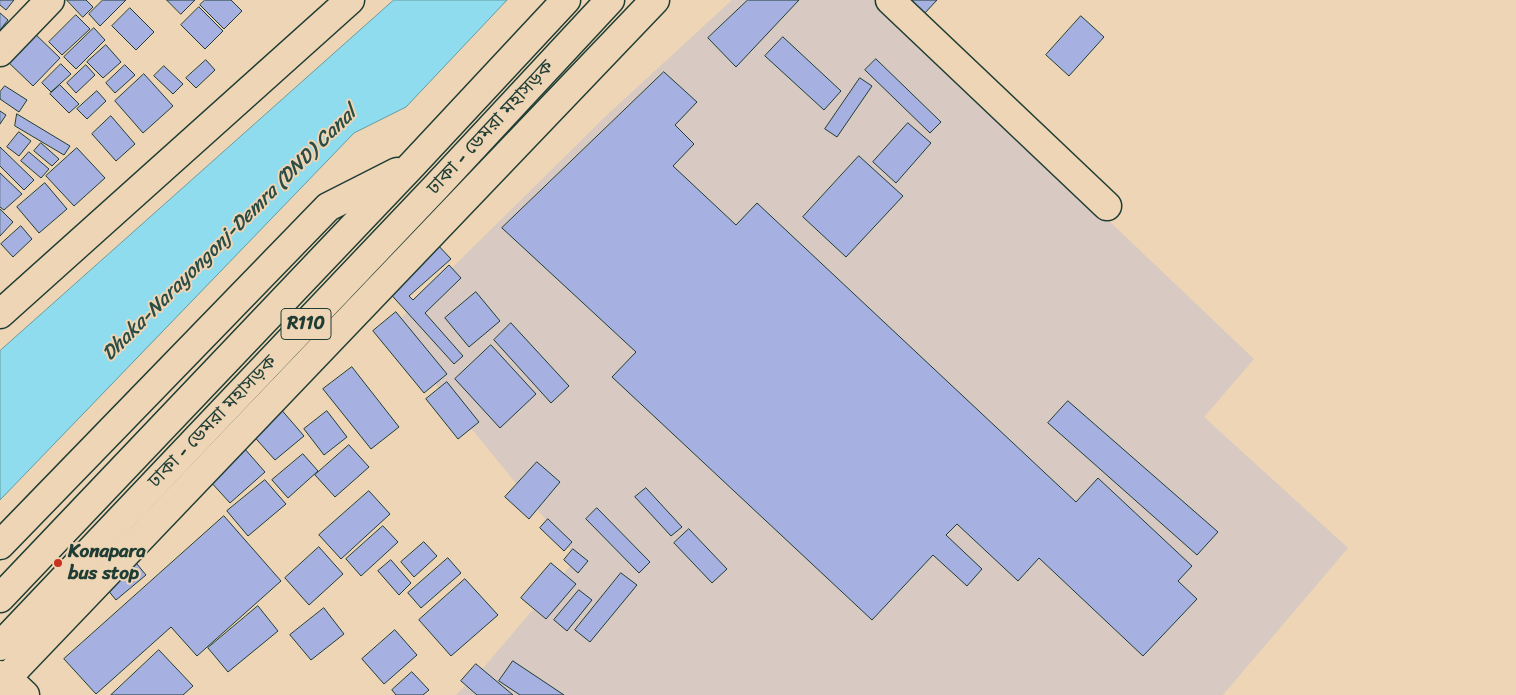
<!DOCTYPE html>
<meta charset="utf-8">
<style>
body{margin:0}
canvas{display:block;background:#edd5b5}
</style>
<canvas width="1516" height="695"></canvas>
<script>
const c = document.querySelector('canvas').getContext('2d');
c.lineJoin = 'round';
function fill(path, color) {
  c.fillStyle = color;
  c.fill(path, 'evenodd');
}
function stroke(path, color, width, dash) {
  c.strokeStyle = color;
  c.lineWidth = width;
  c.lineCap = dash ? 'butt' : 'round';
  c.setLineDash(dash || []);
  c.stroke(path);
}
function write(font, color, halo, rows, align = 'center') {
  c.font = font + ' Sriracha,"Noto Sans Bengali",sans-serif';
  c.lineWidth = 4;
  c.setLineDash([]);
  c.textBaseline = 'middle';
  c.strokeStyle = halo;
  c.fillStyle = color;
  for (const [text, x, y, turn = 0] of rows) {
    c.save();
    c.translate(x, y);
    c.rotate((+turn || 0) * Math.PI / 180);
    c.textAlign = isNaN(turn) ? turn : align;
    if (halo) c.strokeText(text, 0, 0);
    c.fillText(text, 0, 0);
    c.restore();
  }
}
fill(new Path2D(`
 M732 0H877L1254 359 1204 417 1348 548 1223 695H456L484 667 577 558 390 329 608 114Z`), '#d8cac2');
const water = new Path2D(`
 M394 0H507L406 107 354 133 0 500V351Z`);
fill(water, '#8edced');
stroke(water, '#629ca3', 1);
const building = new Path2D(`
 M0 0H14L6 10 0 5Z
 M67 0H86L93 7 83 17Z
 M103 0H126L100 26 89 14Z
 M167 0H195L181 14Z
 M205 0H231L242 11 224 29 200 5Z
 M748 0H799L736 67 708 38Z
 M909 0H937L924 14Z
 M199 7 223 31 205 49 181 25Z
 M130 8 154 32 136 50 112 26Z
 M0 13 8 20 0 30Z
 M76 15 90 29 62 55 49 42Z
 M1081 16 1104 37 1069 76 1046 55Z
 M94 28 105 40 76 69 64 57Z
 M32 31 60 58 33 86 5 59Z
 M783 37 841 91 824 110 765 56Z
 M106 45 121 62 103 78 87 62Z
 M876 59 941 122 930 133 865 70Z
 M206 60 215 70 196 88 186 78Z
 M61 64 71 74 51 92 42 83Z
 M86 65 95 75 76 93 67 83Z
 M125 65 135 75 115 93 106 83Z
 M164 66 183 84 173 94 154 76Z
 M664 72 697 102 675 125 694 144 673 166 736 225 757 203 1076 502 1098 478 1192 566 1178 581 1197 599 1143 656 1039 558 1018 581 957 524 946 535 982 569 967 586 933 555 872 620 612 377 636 352 502 228Z
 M144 74 173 106 143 133 115 101Z
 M860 78 872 86 837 137 825 129Z
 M60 85 79 104 69 113 50 94Z
 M5 86 27 100 19 112 0 99V92Z
 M97 91 106 101 87 119 77 109Z
 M0 111 6 115 0 124Z
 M17 114 70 146 64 155 15 126Z
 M111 116 135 144 116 161 92 134Z
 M908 123 931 143 896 183 873 162Z
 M19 132 31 141 19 156 7 147Z
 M41 143 59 159 52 166 34 151Z
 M0 147 34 180 24 190 0 166Z
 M77 148 105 178 74 206 46 176Z
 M29 152 49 169 41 178 21 161Z
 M859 156 903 196 846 257 803 217Z
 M0 173 22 194 4 210 0 207Z
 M45 183 67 209 39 233 17 207Z
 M0 209 13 222 0 236Z
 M21 226 32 239 13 257 1 244Z
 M436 243 451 259 409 296 413 300 449 265 461 278 425 313 463 356 454 364 386 289Z
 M476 292 500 321 469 347 445 318Z
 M396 312 447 374 424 393 373 331Z
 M511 323 569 386 551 403 494 340Z
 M491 345 536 394 500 428 455 379Z
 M352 367 399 427 371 449 323 389Z
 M447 382 479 422 458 439 426 399Z
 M1068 401 1218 532 1197 555 1048 423Z
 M279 407 304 436 275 460 250 432Z
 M327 411 347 437 324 455 304 429Z
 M349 445 369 467 335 497 315 475Z
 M244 448 265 472 230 503 209 480Z
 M303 454 318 471 288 498 272 480Z
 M537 462 560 482 529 519 505 497Z
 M265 480 286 504 248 536 227 511Z
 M646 488 682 527 671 536 635 497Z
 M369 491 390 514 341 559 319 535Z
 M597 508 650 562 639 573 586 519Z
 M224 516 281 581 197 656 171 627 96 694 64 659Z
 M548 519 572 542 564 551 540 528Z
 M383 526 398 542 361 576 346 559Z
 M689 529 727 569 712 583 674 543Z
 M424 542 437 556 414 577 401 562Z
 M319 547 343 574 309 605 285 578Z
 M573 549 588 561 578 573 564 560Z
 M132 558 146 575 116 600 102 583Z
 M448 558 461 573 421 608 408 593Z
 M391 560 411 583 399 595 378 571Z
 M551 563 576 584 546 619 521 598Z
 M621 573 637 585 590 642 575 630Z
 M465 579 498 615 451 656 419 620Z
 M579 590 592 600 567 631 554 620Z
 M258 606 278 631 228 672 208 648Z
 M324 608 344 634 311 660 290 635Z
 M395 630 417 655 384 684 362 659Z
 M159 650 193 686 183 695H111Z
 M513 661 564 695H520L499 681Z
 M476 664 513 695H477L461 681Z
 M412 672 429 690 423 695H396L392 690Z`);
fill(building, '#a6b1e1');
stroke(building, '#1f3d34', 1);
const minor = new Path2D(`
 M890 0 1107 206
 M0 52 50 0
 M0 314 350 0
 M0 685 655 0`);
const major = new Path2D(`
 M0 545 328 207 397 172
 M0 598 413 164 566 0
 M0 646 436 187 610 0
 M0 675 7 678 25 695`);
stroke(minor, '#1f3d34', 31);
stroke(major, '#1f3d34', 31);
stroke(minor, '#edd5b5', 28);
stroke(major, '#edd5b5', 28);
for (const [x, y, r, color] of [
 [58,563,5,"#c8321e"]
]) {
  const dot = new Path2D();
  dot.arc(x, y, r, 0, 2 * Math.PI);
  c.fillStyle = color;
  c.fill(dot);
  stroke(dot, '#edd5b5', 2);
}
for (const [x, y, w] of [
 [306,324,50]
]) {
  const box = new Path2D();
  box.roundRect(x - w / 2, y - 15.5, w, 31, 4);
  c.fillStyle = '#edd5b5';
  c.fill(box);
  stroke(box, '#1f3d34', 1);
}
write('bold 18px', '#1f3d34', null, [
 ["R110",306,324]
]);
write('19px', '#1f3d34', '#edd5b5', [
 ["ঢাকা - ডেমরা মহাসড়ক",491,128,-47],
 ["ঢাকা - ডেমরা মহাসড়ক",213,422,-46]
]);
write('bold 19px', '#1f3d34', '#edd5b5', [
 ["Konapara",68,552],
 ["bus stop",68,574]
], 'left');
write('italic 20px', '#2a4d46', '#edd5b5', [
 ["Dhaka-Narayongonj-Demra (DND) Canal",230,234,-45]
]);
</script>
